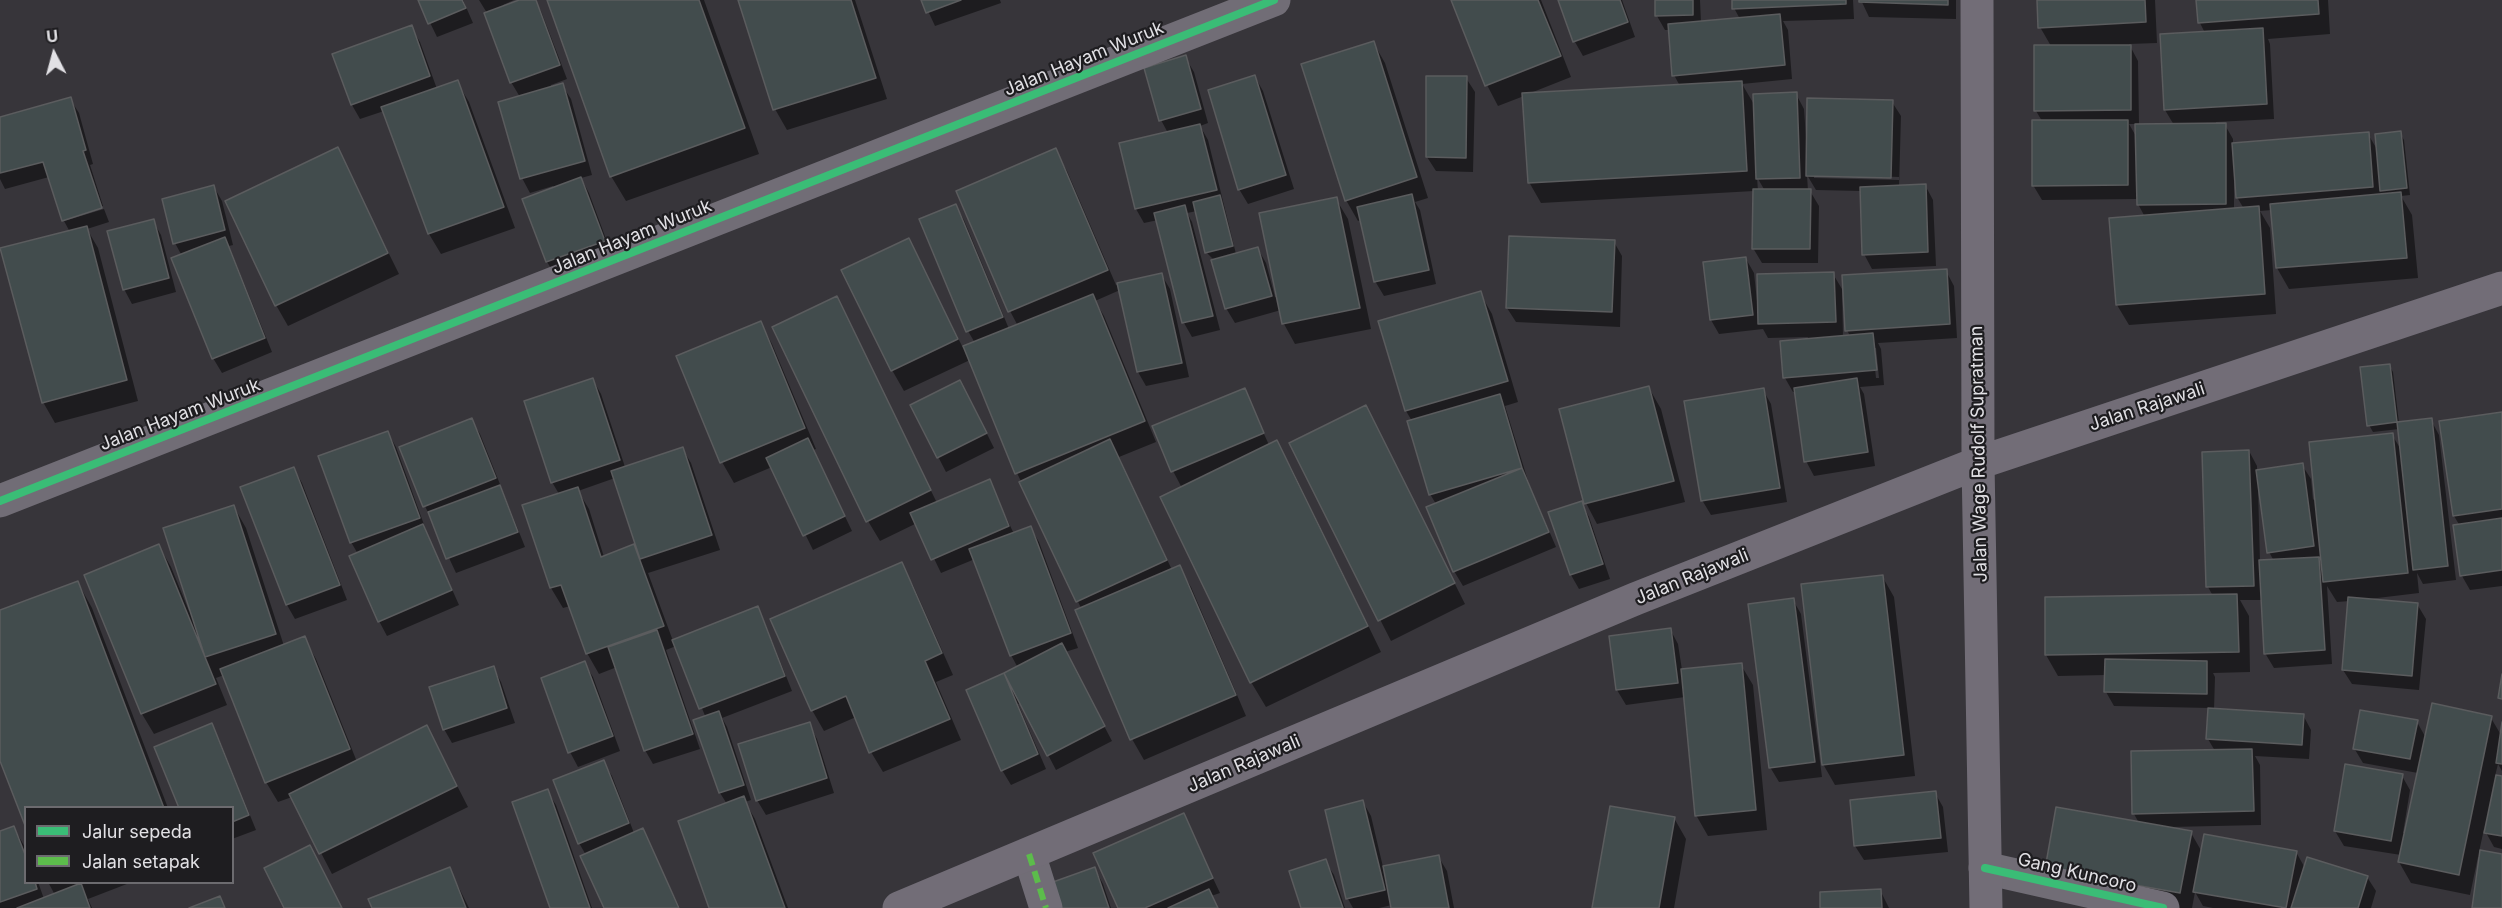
<!DOCTYPE html>
<style>
body{margin:0}
#map{position:relative;width:2502px;height:908px;overflow:hidden;background:#37353a;font-family:Inter,sans-serif}
canvas{display:block}
.legend{position:absolute;left:24px;top:806px;width:210px;height:78px;box-sizing:border-box;background:#1e1d20;border:2px solid #6c6b6f;margin:0;padding:8px 10px;list-style:none;font-size:18px;color:#e2e1e5}
.legend li{display:flex;align-items:center;gap:12px;height:30px}
.legend b{width:30px;border:2px solid #6c6b6f}
.north{position:absolute;left:24px;top:24px;width:60px;height:60px;-webkit-text-stroke:4px #1e1d20;paint-order:stroke;rotate:354deg;font-size:16px;font-weight:700;line-height:24px;text-align:center;color:#e2e1e5}
.north::after{content:'';display:block;margin:auto;width:21px;height:27px;background:#e2e1e5;clip-path:polygon(50% 0,100% 100%,50% 72%,0 100%)}
</style>
<div id="map">
<canvas width="2502" height="908"></canvas>
<ul class="legend">
<li><b style="height:8px;background:#3abd76"></b>Jalur sepeda</li>
<li><b style="height:8px;background:#5cbc4b"></b>Jalan setapak</li>
</ul>
<div class="north">U</div>
</div>
<script>
const c = document.querySelector('canvas').getContext('2d');
c.lineJoin = 'round';
function fill(path, color) {
  c.fillStyle = color;
  c.fill(path, 'evenodd');
}
function stroke(path, color, width, dash) {
  c.strokeStyle = color;
  c.lineWidth = width;
  c.lineCap = dash ? 'butt' : 'round';
  c.setLineDash(dash || []);
  c.stroke(path);
}
function write(font, color, halo, rows, align = 'center') {
  c.font = font + ' Inter,sans-serif';
  c.lineWidth = 4.5;
  c.setLineDash([]);
  c.textBaseline = 'middle';
  c.strokeStyle = halo;
  c.fillStyle = color;
  for (const [text, x, y, turn = 0] of rows) {
    c.save();
    c.translate(x, y);
    c.rotate((+turn || 0) * Math.PI / 180);
    c.textAlign = isNaN(turn) ? turn : align;
    if (halo) c.strokeText(text, 0, 0);
    c.fillText(text, 0, 0);
    c.restore();
  }
}
fill(new Path2D(`
 M419 0H463L473 23 437 37Z
 M479 0H514L503 5 504 7 523 0H535L541 11 567 79 551 85V88L562 85 571 99 592 175 581 178 589 193 612 255 556 276 547 262 524 199 554 188 553 186 530 193 522 178 520 97 511 82 487 13Z
 M548 0H704L759 154 626 201 611 176Z
 M740 0H855L887 99 787 130 775 109Z
 M923 0H1000L1001 3 935 26Z
 M1452 0H1541L1571 77 1528 94 1680 86 1674 75 1670 30H1665L1657 16V0H1700L1701 22 1740 19 1734 8V0H1853L1854 19 1783 21 1788 30 1792 79 1742 84 1755 106 1796 94 1804 109 1806 137 1892 102 1901 116 1899 187 1925 185 1933 200 1936 266 1872 269 1864 254 1861 191 1816 190 1807 175 1808 191H1810L1819 206 1818 263H1762L1753 248 1754 191 1541 203 1529 182 1524 96 1498 106 1487 85ZM1814 174 1899 177V180L1814 178ZM1757 177 1765 191H1758Z
 M1559 0H1622L1635 37 1583 56 1575 42Z
 M1861 0H1956V19L1869 17Z
 M2038 0H2155L2157 43 2129 44 2138 61 2139 125H2174L2165 110 2205 33 2200 23 2198 0H2328L2330 34 2268 39 2270 44 2274 119 2216 122V125H2225L2233 139V144L2368 134 2378 151 2400 133 2404 140 2410 195 2401 196 2412 215 2418 278 2289 289 2277 268 2272 210 2260 211 2270 228 2276 314 2129 325 2117 305 2145 217 2138 204V199L2042 200 2033 185 2042 121 2036 111 2051 46 2040 27ZM2129 124H2137V138ZM2234 182H2236L2237 197 2244 209H2234Z
 M411 27 420 42 437 89 457 82 469 102 515 228 441 254 429 234 384 111 360 119 352 105Z
 M1373 42 1385 63 1428 198 1415 202 1420 210 1436 284 1384 296 1375 281 1361 220 1358 221 1346 200Z
 M1185 57 1194 72 1208 123 1200 126 1208 140 1236 254 1258 249 1266 263 1275 297H1278L1336 199 1348 219 1371 329 1295 344 1284 324 1281 310 1235 323 1226 308 1213 259 1207 253 1197 211 1187 213 1192 222 1220 330 1192 337 1184 323 1158 220 1144 223 1136 209 1168 133 1161 120Z
 M1255 77 1263 91 1294 189 1248 204 1239 189Z
 M1466 78 1475 92 1473 172 1436 171 1427 157Z
 M70 99 79 113 93 164 90 165 103 206 64 218V221L49 177 5 189 0 179V118Z
 M337 149 399 274 288 326 276 305Z
 M1055 150 1067 171 1116 285 1161 274 1170 289 1189 377 1146 386 1138 372 1120 290 1095 301 1104 316 1156 442 1119 457 1172 570 1179 567 1191 587 1246 716 1144 760 1132 739 1077 610 1081 608 1017 473 970 360 904 391 892 370 909 240 963 348 975 343 968 331 956 206 964 220 1009 329 1018 326 1010 311Z
 M214 187 222 201 233 245 229 246 272 352 222 373 213 358 182 256 175 243Z
 M104 209 109 222 87 229 98 248 138 401 55 423 43 402 70 232 64 221Z
 M153 221 161 235 176 292 132 304 124 289Z
 M1614 242 1622 256 1620 327 1516 322 1507 308Z
 M1746 259 1754 273 1757 301 1833 274 1842 289 1843 337 1850 336 1847 330 1946 271 1954 286 1957 338 1878 343 1881 349 1884 385 1860 387 1864 394 1875 466 1814 476 1806 461 1796 392H1793L1785 378 1808 337 1768 338 1763 329 1719 334 1711 320ZM1873 348H1876L1879 378H1876Z
 M1480 293 1492 314 1518 402 1505 406 1529 484 1556 547 1463 586 1454 571 1436 504 1430 494 1412 421 1406 411 1380 322Z
 M836 298 937 503 989 481 1014 534 1030 527 1039 542 1078 648 1065 652 1112 741 1056 770 1021 703 1018 704 1046 769 1011 785 1002 770 1004 675 1018 668 1011 655 975 559 941 573 917 523 880 541 868 521Z
 M761 323 772 344 816 449 813 450 852 531 813 550 772 467 734 483 722 462Z
 M2389 365 2393 372 2399 423 2431 420 2439 435 2456 580 2423 584 2417 573 2419 593 2369 599 2417 604 2426 619 2419 690 2352 684 2343 670 2350 601 2337 602 2327 586 2332 664 2274 668 2265 653 2262 600H2240L2249 616 2250 672 2213 673 2215 677 2214 710 2303 715 2311 730 2309 759 2255 756 2260 765 2261 825 2170 827 2191 833 2202 852H2296L2305 868 2367 877 2376 891 2371 908H2213L2203 906 2195 892 2192 908H2162L2058 889 2139 823 2134 814 2215 751 2208 739 2210 708 2114 706 2106 692V675L2058 676 2046 655 2213 596 2208 587 2249 451 2257 466V471L2302 465 2311 479 2313 500 2392 435 2402 451 2399 429 2373 432 2369 425ZM2258 488H2260L2269 552 2274 561 2260 562Z
 M593 380 601 394 625 467 682 448 691 463 720 550 648 573 673 641 757 608 765 623 792 691 722 718 727 727 751 800 745 802 755 819 788 908H711L727 804 720 793 695 721 706 718 676 646 666 650 700 749 653 764 645 750 617 667 599 674 587 653 570 606 563 608 551 588 524 506 559 494 552 482ZM615 478 639 556 634 546 604 557 589 509 578 491Z
 M1649 388 1661 409 1685 502 1597 524 1586 503Z
 M1244 390 1269 445 1277 442 1291 467 1381 652 1266 707 1251 682 1182 488 1173 471Z
 M1763 390 1771 404 1787 502 1711 515 1702 500Z
 M968 396 994 448 946 472 912 406Z
 M1366 407 1465 604 1391 641 1291 444Z
 M2502 413V586L2470 590 2462 576 2460 526 2454 516Z
 M471 420 480 434 525 547 456 573 425 506Z
 M388 433 396 447 427 533 459 605 387 636 379 621 358 554 351 542Z
 M294 469 302 483 347 600 295 619 287 605 242 488Z
 M1581 502 1589 517 1610 579 1579 589 1571 575 1550 513Z
 M234 507 246 528 284 646 304 638 316 659 357 762 427 727 468 807 332 874 292 797 278 802 266 782 224 675 216 678 227 705 154 734 142 714 159 546 171 567 189 611 191 610Z
 M901 564 913 585 953 675 936 682 961 740 883 772 871 752 856 717 824 731 812 710Z
 M1882 576 1894 597 1915 776 1835 785 1823 764Z
 M78 583 92 608 168 808H26L0 757V612Z
 M1793 600 1801 614 1822 777 1779 782 1770 767Z
 M1670 629 1678 644 1682 670 1741 665 1753 685 1767 830 1708 836 1696 815 1685 697 1626 705 1617 690 1610 637Z
 M584 663 593 677 620 751 578 767 570 752Z
 M493 667 501 682 515 723 452 743 444 729Z
 M2491 718 2501 735 2502 732V771L2498 764 2495 776 2502 778V849L2494 847 2484 829 2479 852 2502 855V908H2474L2481 858 2478 857 2470 895 2411 883 2399 862 2401 855 2344 846 2335 831 2402 776 2410 790 2403 833H2405L2418 773 2363 763 2354 748 2417 722 2426 738Z
 M809 724 817 739 834 793 766 815 757 800Z
 M211 725 219 739 256 830 232 839V808Z
 M603 762 612 776 634 833 642 830 680 908H605L586 855 579 843Z
 M547 791 556 805 592 908H551Z
 M1935 793 1943 807 1948 852 1864 860 1855 846Z
 M1363 802 1371 816 1383 867 1438 856 1447 871 1454 908H1393L1392 905 1379 908H1353L1348 899 1326 811Z
 M1183 815 1220 893 1211 896 1218 908H1120Z
 M1674 818 1686 839 1674 908H1594Z
 M14 828 26 849V882H38L44 899 55 895 48 882H132L88 899 92 908H0V833Z
 M1325 861 1334 875 1345 908H1303Z
 M449 868 469 908H374Z
 M1095 869 1103 884 1111 908H1063Z
 M1880 890 1889 908H1822Z`), '#0007');
const building = new Path2D(`
 M418 0H462L466 8 428 24Z
 M519 0H536L560 65 510 83 484 13Z
 M547 0H699L745 128 610 177Z
 M738 0H851L876 78 773 110Z
 M921 0H961L926 13Z
 M1451 0H1538L1561 56 1485 86Z
 M1558 0H1620L1628 22 1573 42Z
 M1655 0H1693V15L1655 16Z
 M1732 0H1846V4L1732 9Z
 M1859 0H1948V5L1859 2Z
 M2037 0H2145L2146 22 2038 28Z
 M2196 0H2318L2319 14 2198 23Z
 M1780 14 1785 65 1672 76 1668 24Z
 M412 25 430 76 351 105 332 54Z
 M2263 28 2267 104 2164 110 2160 34Z
 M1374 41 1417 177 1345 201 1301 64Z
 M2034 45H2131V110L2034 111Z
 M1186 55 1201 109 1159 121 1144 68Z
 M1255 75 1286 175 1238 190 1208 90Z
 M1426 76H1467L1466 158 1426 157Z
 M458 80 504 207 428 234 381 107Z
 M1742 81 1747 171 1528 183 1522 93Z
 M563 83 585 161 520 179 498 102Z
 M1797 92 1800 178 1756 179 1753 94Z
 M71 97 86 150 83 151 102 208 62 221 43 162 0 173V117Z
 M1807 98 1893 100 1891 178 1806 176Z
 M2032 120H2128V185L2032 186Z
 M2226 123V204L2137 205 2135 124Z
 M1200 124 1217 190 1135 209 1119 143Z
 M2401 131 2407 188 2380 191 2375 134Z
 M2369 132 2373 187 2236 198 2232 143Z
 M338 147 388 253 275 306 225 201Z
 M1056 148 1108 270 1008 312 956 191Z
 M581 177 605 241 546 262 522 199Z
 M1926 184 1928 252 1862 255 1860 187Z
 M214 185 225 230 173 244 162 199Z
 M1753 189H1811L1810 249H1752Z
 M2401 192 2407 258 2276 268 2270 204Z
 M1412 194 1429 270 1374 282 1357 207Z
 M1220 195 1233 246 1205 253 1193 202Z
 M1337 197 1360 308 1282 324 1259 213Z
 M956 204 1003 317 966 332 919 219Z
 M1185 205 1213 316 1182 323 1154 213Z
 M2259 206 2265 294 2116 305 2109 218Z
 M154 219 169 278 123 290 107 231Z
 M87 226 127 380 42 403 0 248Z
 M1509 236 1615 240 1612 312 1506 308Z
 M225 237 265 338 212 359 171 258Z
 M909 238 958 339 891 371 841 270Z
 M1258 247 1272 296 1225 309 1211 260Z
 M1746 257 1753 315 1710 320 1703 262Z
 M1947 269 1950 324 1845 331 1842 275Z
 M1834 272 1836 322 1758 324 1757 274Z
 M1162 273 1182 363 1137 372 1117 283Z
 M1481 291 1508 381 1405 411 1378 321Z
 M1093 294 1145 421 1015 474 963 346Z
 M837 296 931 490 866 522 772 327Z
 M761 321 805 428 720 463 676 356Z
 M1873 333 1877 370 1783 378 1780 341Z
 M2390 364 2397 422 2367 426 2360 367Z
 M593 378 620 460 551 483 524 401Z
 M1857 378 1868 452 1804 462 1794 388Z
 M960 380 987 433 937 458 910 405Z
 M1649 386 1674 481 1584 504 1559 409Z
 M1245 388 1264 433 1171 472 1152 426Z
 M1764 388 1780 488 1701 501 1684 401Z
 M1500 394 1522 468 1429 495 1407 421Z
 M1366 405 1455 583 1378 621 1289 443Z
 M2502 412V509L2453 516 2439 421Z
 M472 418 496 478 423 507 399 447Z
 M2432 418 2448 566 2413 570 2397 422Z
 M388 431 420 518 350 543 318 456Z
 M2393 433 2408 573 2323 582 2309 442Z
 M808 438 845 516 803 536 766 458Z
 M1110 439 1167 560 1076 602 1019 482Z
 M1277 440 1368 626 1250 683 1160 497Z
 M683 447 712 535 640 559 611 471Z
 M2249 450 2254 586 2206 587 2202 452Z
 M2303 463 2314 546 2267 553 2256 470Z
 M294 467 340 585 286 605 240 487Z
 M1522 468 1549 532 1453 572 1426 507Z
 M990 479 1009 526 931 560 910 513Z
 M500 485 518 532 446 559 428 512Z
 M578 487 601 557 634 544 664 626 586 654 561 585 550 588 522 505Z
 M1582 501 1603 564 1570 575 1548 512Z
 M234 505 276 634 205 657 163 528Z
 M2502 518V570L2460 576 2453 525Z
 M423 524 452 590 378 622 349 556Z
 M1031 526 1071 633 1010 656 969 549Z
 M159 544 216 684 141 714 84 575Z
 M2319 557 2325 650 2264 654 2259 560Z
 M902 562 942 653 925 661 950 719 869 753 846 696 811 711 770 619Z
 M1180 565 1236 695 1130 740 1075 610Z
 M1883 575 1904 755 1822 765 1801 584Z
 M78 581 164 808H26V828L0 761V610Z
 M2237 594 2239 652 2045 655V597Z
 M2348 597 2418 603 2412 676 2342 670Z
 M1794 598 1815 762 1769 768 1748 604Z
 M758 606 785 676 699 709 672 640Z
 M1671 628 1678 683 1616 690 1609 636Z
 M657 630 693 734 644 751 608 647Z
 M305 636 350 749 265 783 220 669Z
 M1062 643 1105 726 1047 756 1004 673Z
 M2105 659 2207 661V694L2104 692Z
 M585 661 613 736 568 753 541 678Z
 M1742 663 1756 810 1695 816 1681 669Z
 M494 666 507 708 443 730 429 687Z
 M1004 673 1038 754 1001 771 966 690Z
 M2502 674V699L2498 698Z
 M2432 703 2492 716 2459 875 2398 862Z
 M2208 708 2304 714 2302 745 2206 739Z
 M2360 710 2418 720 2410 759 2353 749Z
 M719 711 744 785 719 793 693 720Z
 M810 722 827 778 756 801 738 744Z
 M2502 722V764L2496 763Z
 M212 723 249 815 232 822V808H179L154 747Z
 M427 725 457 786 319 854 289 794Z
 M2252 749 2254 811 2132 814 2131 751Z
 M604 760 629 823 578 844 553 780Z
 M2345 764 2403 774 2391 841 2334 831Z
 M2496 775 2502 776V836L2484 833Z
 M548 789 590 908H550L512 802Z
 M1936 791 1941 838 1854 846 1850 800Z
 M744 796 785 908H709L678 821Z
 M1363 800 1385 890 1346 899 1325 810Z
 M1610 806 1675 817 1659 908H1592Z
 M2056 807 2192 831 2180 893 2045 869Z
 M1184 813 1213 878 1145 908H1118L1093 853Z
 M14 826 26 857V882H35L37 889 0 902V831Z
 M643 828 679 908H604L580 856Z
 M2204 834 2297 851 2286 908 2193 892Z
 M310 845 342 908H284L264 868Z
 M2480 850 2502 854V908H2472Z
 M1439 855 1449 908H1391L1383 866Z
 M2307 857 2368 876 2358 908H2291Z
 M1326 859 1343 908H1301L1289 871Z
 M450 867 466 908H372L368 899Z
 M1095 867 1109 908H1062L1053 882Z
 M81 883 90 908H17Z
 M1209 889 1218 908H1168Z
 M1881 889 1882 908H1820V892Z
 M220 896 225 908H189Z`);
fill(building, '#424c4d');
stroke(building, '#5b5c5e', 1.5);
stroke(new Path2D(`
 M0 501 1274 0
 M1029 854 1046 908
 M1985 868 2163 908`), '#716d76', 33);
stroke(new Path2D(`
 M1977 0 1978 463 1986 908
 M899 908 1635 599 1978 463 2502 288`), '#726d77', 33);
stroke(new Path2D(`
 M1029 854 1046 908`), '#5cbc4b', 6, [12, 6]);
stroke(new Path2D(`
 M0 501 1274 0
 M1985 868 2163 908`), '#3abd76', 8);
write('18px', '#e2e1e5', '#1e1d20', [
 ["Jalan Hayam Wuruk",1084,59,-22],
 ["Jalan Hayam Wuruk",632,237,-22],
 ["Jalan Rajawali",2147,407,-18],
 ["Jalan Hayam Wuruk",180,415,-21],
 ["Jalan Wage Rudolf Supratman",1979,454,-91],
 ["Jalan Rajawali",1692,577,-22],
 ["Jalan Rajawali",1244,764,-23],
 ["Gang Kuncoro",2077,873,13]
]);
</script>
